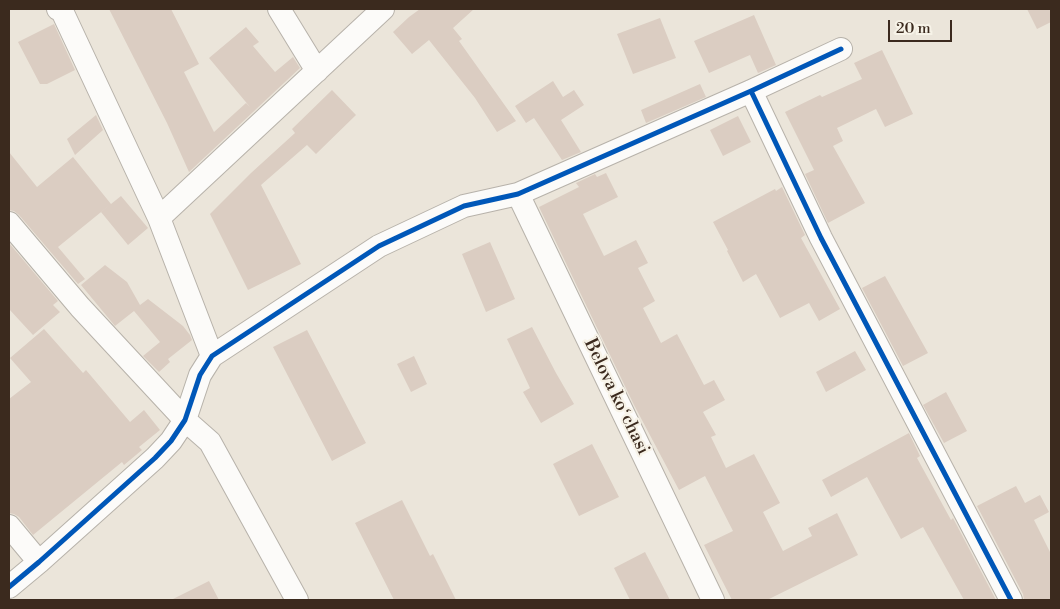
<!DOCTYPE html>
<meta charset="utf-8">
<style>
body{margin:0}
#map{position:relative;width:1060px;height:609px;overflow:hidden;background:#ebe5da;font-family:"Libre Bodoni",serif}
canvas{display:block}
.frame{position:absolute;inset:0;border:10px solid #3b2a1e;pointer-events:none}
.scale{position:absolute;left:888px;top:20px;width:64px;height:22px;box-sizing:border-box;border:2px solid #3b2a1e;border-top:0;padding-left:6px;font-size:15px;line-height:18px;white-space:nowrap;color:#3b2a1e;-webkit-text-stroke:4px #f7f3e8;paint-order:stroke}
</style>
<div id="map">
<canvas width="1060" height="609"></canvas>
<div class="frame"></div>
<div class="scale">20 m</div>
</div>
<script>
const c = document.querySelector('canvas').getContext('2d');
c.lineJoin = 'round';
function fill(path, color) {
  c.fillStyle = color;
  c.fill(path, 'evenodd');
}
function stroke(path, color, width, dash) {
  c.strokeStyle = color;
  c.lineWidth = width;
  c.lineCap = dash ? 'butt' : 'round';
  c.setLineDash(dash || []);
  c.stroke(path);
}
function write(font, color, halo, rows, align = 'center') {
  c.font = font + ' "Libre Bodoni",serif';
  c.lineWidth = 4.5;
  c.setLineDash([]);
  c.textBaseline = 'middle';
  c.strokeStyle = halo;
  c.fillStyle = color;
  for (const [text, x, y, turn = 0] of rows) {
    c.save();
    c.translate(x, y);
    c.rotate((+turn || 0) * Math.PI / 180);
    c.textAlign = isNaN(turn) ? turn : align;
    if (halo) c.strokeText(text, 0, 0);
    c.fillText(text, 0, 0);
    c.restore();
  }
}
fill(new Path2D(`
 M109 9H171L199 64 184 72 214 132 246 103 250 107 209 58 246 27 259 42 253 46 275 72 293 57 300 68 189 172 167 123Z
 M420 9H474L453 28 462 39 459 41 516 121 497 132 475 98 429 40 412 54 393 32 409 17Z
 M1027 9H1051V22L1037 29Z
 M754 15 776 65 758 73 750 55 709 73 694 41Z
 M660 18 676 58 633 74 617 34Z
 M54 24 75 70 47 84H40L18 42Z
 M882 50 913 114 885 127 876 109 837 128 843 141 833 146 865 203 828 223 805 174 814 170 785 112 820 95 822 97 862 79 854 63Z
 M553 81 563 97 574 90 584 105 561 120 581 152 562 160 534 118 526 123 515 106Z
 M700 84 706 97 646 123 641 110Z
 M332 90 356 115 316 154 307 145 261 185 301 264 248 290 210 214 251 173 295 133 292 129Z
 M96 115 103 130 75 155 67 139Z
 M738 116 751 142 723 156 710 130Z
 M9 152 37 187 73 157 111 204 58 247 85 279 78 284 19 215 14 211 9 210Z
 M606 173 618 197 583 214 604 256 636 240 648 263 638 268 655 301 643 308 661 343 677 334 704 385 714 380 725 400 703 412 716 435 711 437 726 468 754 454 780 503 763 512 783 551 812 536 808 528 837 513 858 555 767 600H732L704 545 733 531 705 476 679 490 634 405 539 207 579 187 576 183 595 174 597 177Z
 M782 187 805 235 801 238 840 309 819 321 809 303 780 318 756 274 743 282 727 251 728 250 713 222 775 189 776 191Z
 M121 196 148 228 128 245 101 212Z
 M490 242 515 299 486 312 462 254Z
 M9 243 58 301 53 305 60 312 33 335 9 309Z
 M105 265 127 282 140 305 148 299 183 326 190 335 192 340 168 359 170 362 159 372 143 356 160 342 134 311 115 326 81 285Z
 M885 276 928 353 903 366 862 288Z
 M532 327 556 373 574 404 541 423 523 392 530 388 507 339Z
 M44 329 83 373 86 370 130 422 144 410 160 430 139 447 142 450 124 465 122 462 33 535 19 517 14 514 9 513V399L31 382 10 358Z
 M307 330 366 443 332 461 273 347Z
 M855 351 866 370 826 392 816 372Z
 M414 356 427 384 411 392 397 364Z
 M946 392 967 431 944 443 923 405Z
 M909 433 920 456 917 458 951 520 953 518 996 600H964L923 527 901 539 867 477 831 497 822 480Z
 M592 444 619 497 579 516 553 464Z
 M1016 486 1025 503 1040 495 1049 512 1034 520 1051 554V600H1024L1023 594 977 506Z
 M402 500 430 556 433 554 456 600H394L355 523Z
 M645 552 670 600H630L614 568Z
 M209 581 219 600H171Z`), '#dbcdc2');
const minor = new Path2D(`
 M58 9 62 11 159 218
 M279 9 317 71
 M751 91 821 238 1011 600
 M518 194 713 600
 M9 223 80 307 185 420 210 442 297 600
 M212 356 159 218 383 9
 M9 526 39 562
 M9 587 39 562 155 458 171 441 185 420 200 375 212 356 379 246 464 206 518 194 751 91 841 49`);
stroke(minor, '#b7b2aa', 24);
stroke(minor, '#fcfbf9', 22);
stroke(new Path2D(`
 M751 91 821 238 1011 600
 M9 587 39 562 155 458 171 441 185 420 200 375 212 356 379 246 464 206 518 194 751 91 841 49`), '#0057b8', 5);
write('18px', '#3b2a1e', '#f7f3e8', [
 ["Belova koʻchasi",616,397,64]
]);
</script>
